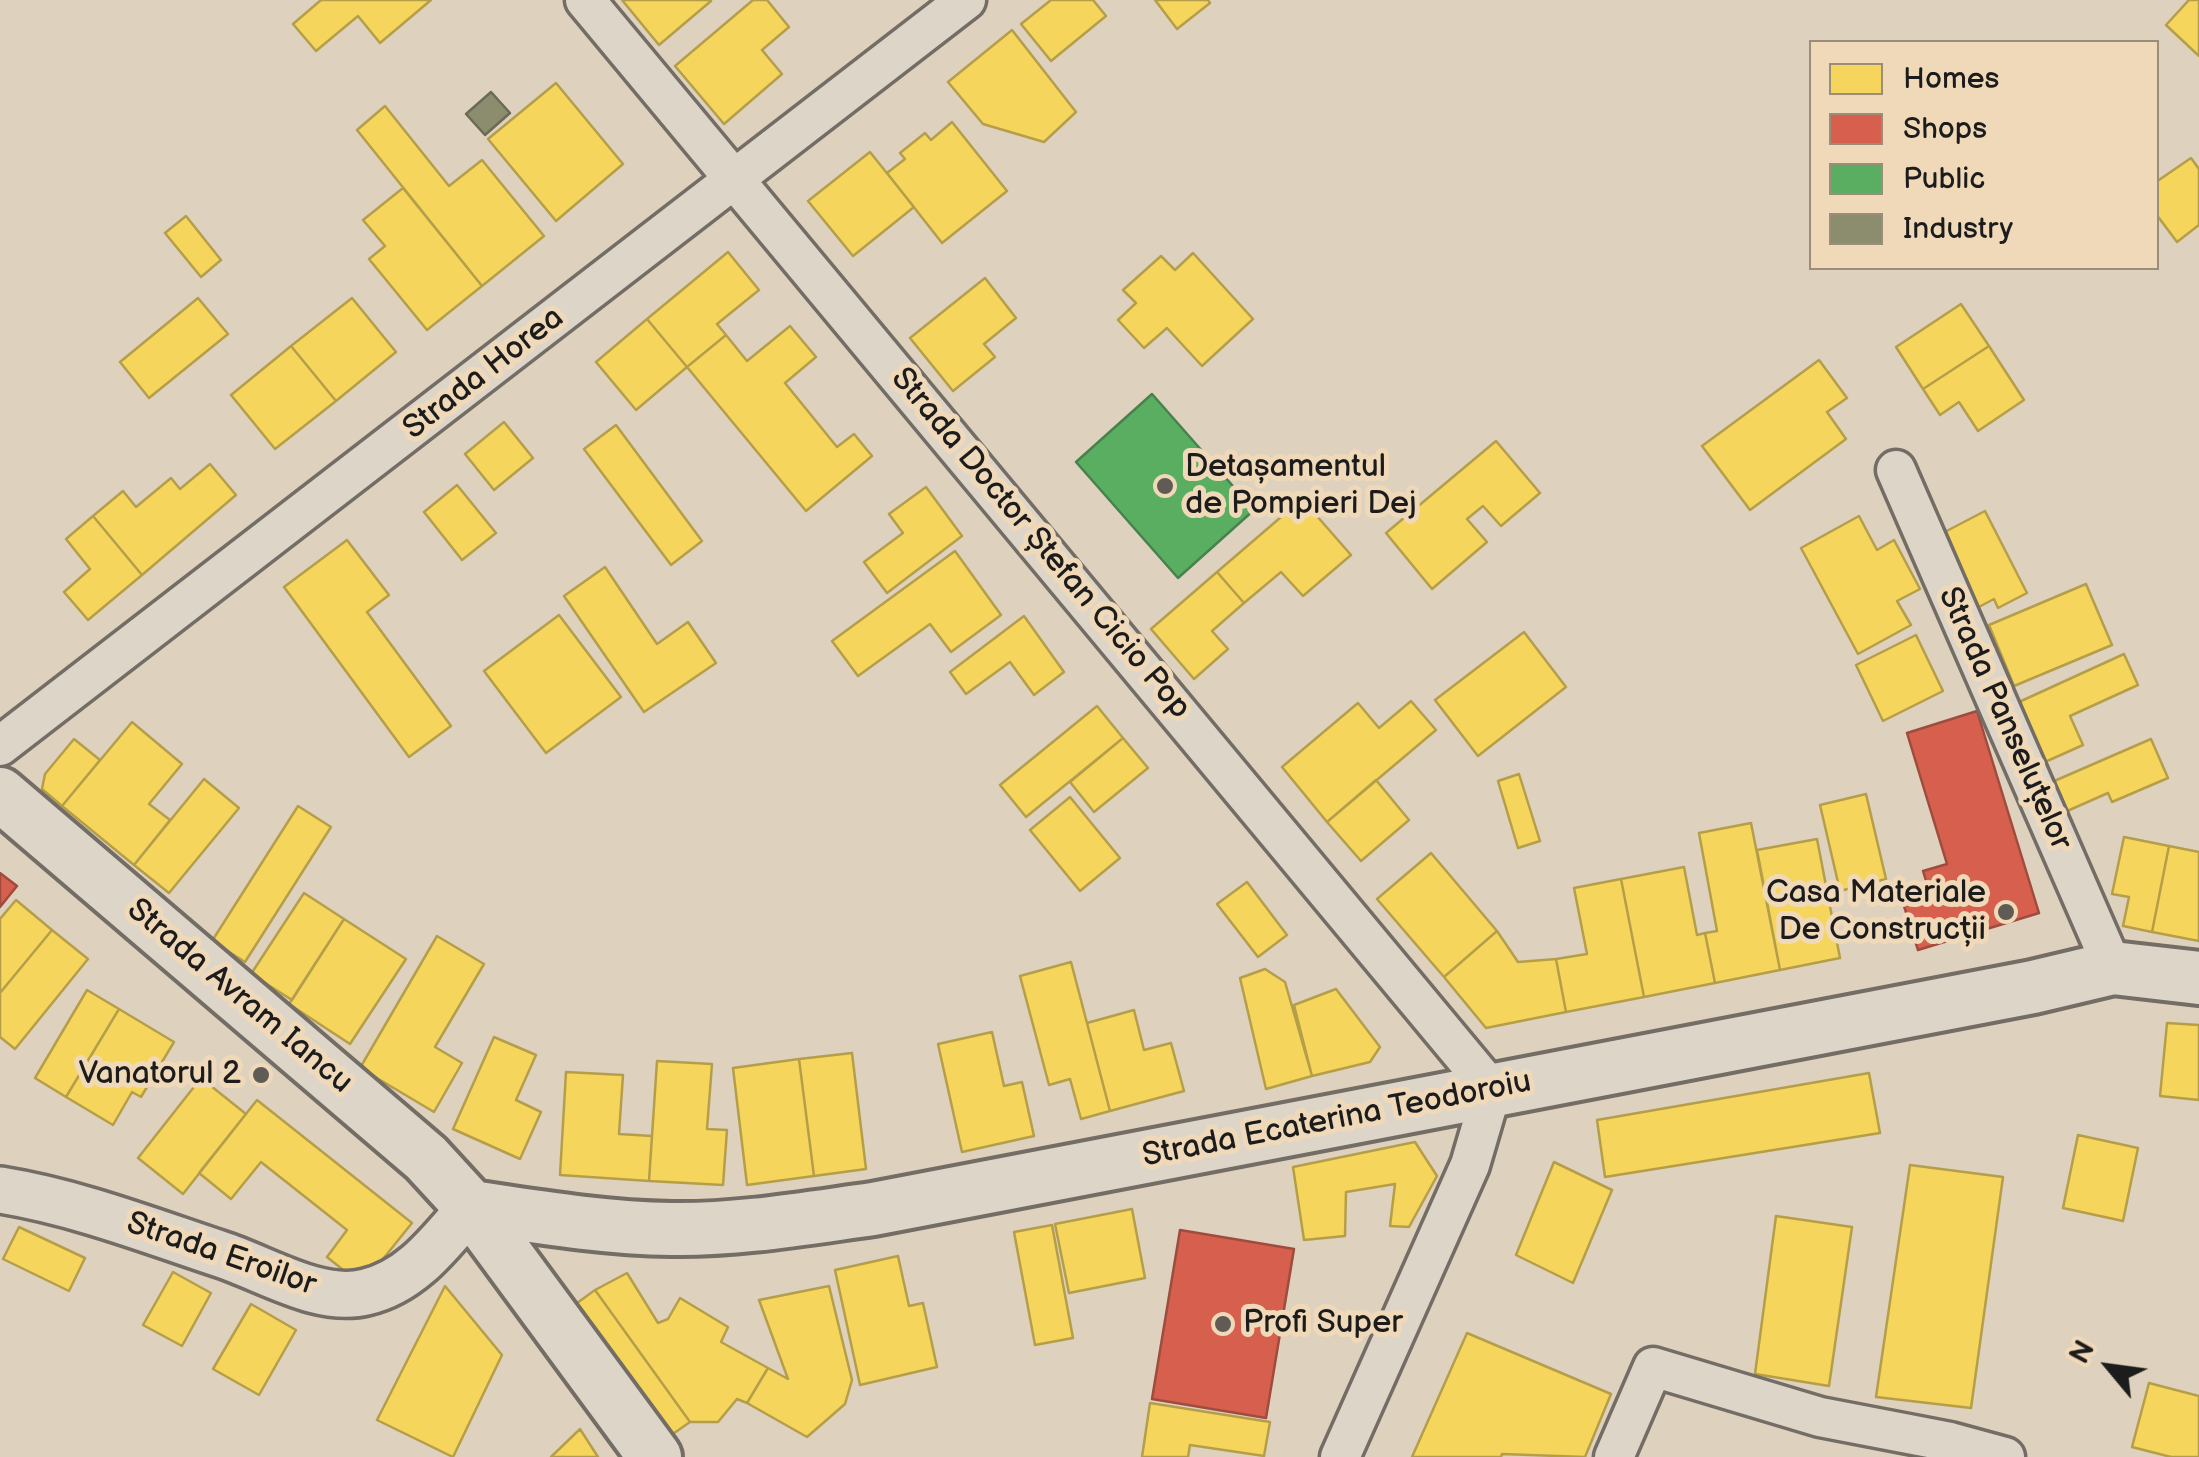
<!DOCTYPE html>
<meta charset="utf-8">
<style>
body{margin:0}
#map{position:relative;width:2199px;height:1457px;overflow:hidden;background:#ded1be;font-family:"Balsamiq Sans",sans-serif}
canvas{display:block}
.legend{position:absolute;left:1809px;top:40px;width:350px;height:230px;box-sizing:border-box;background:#f0d9b9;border:2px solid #9b8d7a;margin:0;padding:12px 18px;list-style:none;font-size:30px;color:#1c1c1c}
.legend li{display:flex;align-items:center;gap:20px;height:50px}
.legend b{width:50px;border:2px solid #9b8d7a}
.north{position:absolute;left:2059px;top:1317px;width:100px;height:100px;-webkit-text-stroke:8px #f0d9b9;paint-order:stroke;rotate:299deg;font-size:28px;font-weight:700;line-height:40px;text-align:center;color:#1c1c1c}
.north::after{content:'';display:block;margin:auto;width:35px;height:45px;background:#1c1c1c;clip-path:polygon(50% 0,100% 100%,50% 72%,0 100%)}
</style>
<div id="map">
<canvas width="2199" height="1457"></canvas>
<ul class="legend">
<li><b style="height:28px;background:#f6d55c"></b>Homes</li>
<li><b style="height:28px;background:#d6604d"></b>Shops</li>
<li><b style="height:28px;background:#5aae61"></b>Public</li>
<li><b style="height:28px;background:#8c8c6e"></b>Industry</li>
</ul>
<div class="north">N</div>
</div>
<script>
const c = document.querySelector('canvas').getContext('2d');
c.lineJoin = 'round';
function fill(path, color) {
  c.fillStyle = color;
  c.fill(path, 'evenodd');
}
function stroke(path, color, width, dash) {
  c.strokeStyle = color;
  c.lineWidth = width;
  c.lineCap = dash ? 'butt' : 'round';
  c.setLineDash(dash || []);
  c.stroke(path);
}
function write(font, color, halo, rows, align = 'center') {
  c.font = font + ' "Balsamiq Sans",sans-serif';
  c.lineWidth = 10;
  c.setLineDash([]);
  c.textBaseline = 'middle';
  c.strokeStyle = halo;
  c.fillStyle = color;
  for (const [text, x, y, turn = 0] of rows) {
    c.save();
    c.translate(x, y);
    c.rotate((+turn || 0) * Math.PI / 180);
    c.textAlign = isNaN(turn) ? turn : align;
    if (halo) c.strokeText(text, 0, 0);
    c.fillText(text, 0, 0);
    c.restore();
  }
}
const homes = new Path2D(`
 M321 0H431L380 43 358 16 316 51 293 24Z
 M622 0H710L711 1 659 45Z
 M753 0H767L789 27 762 50 782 74 724 124 675 66Z
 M1051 0H1093L1106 16 1051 61 1021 24Z
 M1155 0H1208L1210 3 1177 29Z
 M2189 0H2199V56L2166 25Z
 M1012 30 1076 112 1044 142 983 124 948 82Z
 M556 83 623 164 556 221 488 139Z
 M385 106 449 186 482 160 544 236 482 286 357 130Z
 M952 122 1007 191 942 243 887 173 905 159 900 153 925 133 931 140Z
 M870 152 914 207 853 256 808 201Z
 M2191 158 2199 169V225L2177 242 2156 214V182Z
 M403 188 482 286 427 330 369 259 385 246 363 220Z
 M186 216 221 260 201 277 165 233Z
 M728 252 759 290 717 324 726 335 687 367 647 319Z
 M1193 253 1253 319 1202 366 1167 328 1144 348 1118 320 1136 303 1123 290 1161 256 1175 270Z
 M985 278 1016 318 984 344 995 357 953 391 910 338Z
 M198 298 228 334 149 398 120 362Z
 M352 298 396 352 336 401 291 346Z
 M1961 304 1989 346 1923 389 1896 347Z
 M647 319 687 367 636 410 596 362Z
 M790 326 816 357 785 383 837 447 854 434 872 456 806 511 687 367 726 335 747 361Z
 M291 346 336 401 275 449 231 395Z
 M1989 346 2024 400 1978 431 1959 402 1940 415 1923 389Z
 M1819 360 1847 398 1827 412 1846 439 1750 510 1702 446Z
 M504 422 533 458 494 490 465 454Z
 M616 425 702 541 671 565 584 449Z
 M1496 441 1540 493 1501 526 1483 506 1467 519 1487 542 1432 589 1386 533Z
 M210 464 236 495 142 575 93 516 123 491 136 507 171 478 180 489Z
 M457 485 496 533 462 560 424 512Z
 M926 487 962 536 887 593 864 562 903 533 889 514Z
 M1302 499 1351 555 1303 596 1281 572 1244 603 1217 572Z
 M1985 511 2027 593 1998 608 1994 599 1975 609 1937 536Z
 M93 516 142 575 88 620 64 592 90 569 66 539Z
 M1859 516 1877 550 1894 540 1920 589 1897 601 1911 625 1858 654 1801 548Z
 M347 540 389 595 367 612 451 726 409 757 284 587Z
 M955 551 1001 615 951 652 930 624 858 676 832 641Z
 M605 567 657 644 688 622 716 663 644 712 564 596Z
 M1217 572 1244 603 1212 631 1228 649 1194 679 1151 629Z
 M2086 584 2112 645 2014 686 1989 625Z
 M559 615 621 697 546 753 484 671Z
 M1024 616 1064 672 1034 695 1010 662 966 694 950 672Z
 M1524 632 1566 687 1478 756 1435 700Z
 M1916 635 1943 691 1883 721 1856 665Z
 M2124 654 2138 685 2070 716 2083 745 2045 762 2019 702Z
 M1411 701 1436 730 1327 822 1282 767 1358 703 1379 728Z
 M1097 706 1123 738 1026 817 1000 785Z
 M132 722 182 764 149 804 170 820 134 865 62 806Z
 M1123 738 1148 768 1094 812 1070 782Z
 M74 739 100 760 62 806 42 789 45 774Z
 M2151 739 2168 778 2112 802 2108 793 2065 812 2052 782Z
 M1519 774 1540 841 1518 848 1498 781Z
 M204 779 239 808 169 893 134 865Z
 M1376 780 1409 820 1361 861 1327 822Z
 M1866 794 1886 879 1840 891 1820 805Z
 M1070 797 1120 858 1080 891 1030 830Z
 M298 806 331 827 245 962 212 941Z
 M1751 823 1780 970 1715 983 1705 933 1717 931 1699 833Z
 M2124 837 2169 846 2152 932 2123 926 2129 897 2112 894Z
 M1817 839 1840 958 1780 970 1757 850Z
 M2169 846 2199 852V941L2152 932Z
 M1431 853 1497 931 1444 977 1377 899Z
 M1684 867 1697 935 1705 933 1715 983 1644 997 1621 879Z
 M1621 879 1644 997 1566 1012 1556 959 1587 954 1574 888Z
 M1247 882 1287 935 1258 957 1217 904Z
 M304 893 344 919 292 1000 251 974Z
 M16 900 52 930 0 993V919Z
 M344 919 406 959 350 1044 289 1004Z
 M52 930 88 959 15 1049 0 1037V993Z
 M1497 931 1518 962 1556 959 1566 1012 1486 1028 1444 977Z
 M437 936 484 964 435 1047 462 1063 434 1112 360 1068Z
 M1071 962 1110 1111 1081 1119 1070 1079 1049 1085 1020 976Z
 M1265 969 1285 982 1312 1076 1266 1089 1240 978Z
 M1336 989 1380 1047 1370 1062 1312 1076 1294 1005Z
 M87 990 119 1009 66 1097 35 1078Z
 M119 1009 174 1042 141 1097 132 1092 113 1125 66 1097Z
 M1134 1010 1144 1050 1171 1043 1184 1091 1110 1111 1087 1023Z
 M2167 1023 2199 1025V1100L2160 1096Z
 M992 1032 1004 1086 1022 1082 1034 1136 962 1152 938 1044Z
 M494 1037 536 1055 516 1100 541 1112 520 1159 453 1129Z
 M852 1053 866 1169 814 1176 799 1059Z
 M799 1059 814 1176 747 1185 733 1068Z
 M657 1061 712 1064 707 1129 727 1130 723 1185 649 1181Z
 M566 1072 623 1075 619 1134 652 1136 649 1181 560 1175Z
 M1869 1073 1880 1133 1605 1177 1597 1120Z
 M201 1078 246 1114 183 1194 138 1158Z
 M257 1100 412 1223 362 1285 327 1257 347 1230 261 1162 231 1199 199 1173Z
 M2078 1135 2138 1148 2123 1221 2063 1208Z
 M1415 1142 1437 1176 1409 1227 1390 1226 1395 1184 1346 1192 1345 1236 1304 1240 1293 1167Z
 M1554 1162 1612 1190 1573 1283 1516 1255Z
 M1910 1165 2003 1177 1971 1408 1876 1397Z
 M1132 1209 1145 1278 1069 1293 1055 1224Z
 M1776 1216 1852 1227 1829 1386 1755 1374Z
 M1052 1225 1073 1338 1035 1345 1014 1232Z
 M19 1227 85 1258 69 1291 3 1259Z
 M898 1256 909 1306 923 1303 937 1367 860 1385 835 1270Z
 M173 1272 211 1293 182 1346 143 1325Z
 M627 1273 658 1323 668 1319 680 1298 728 1327 721 1342 768 1368 747 1403 737 1399 718 1422H690L595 1290Z
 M445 1286 502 1355 453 1457 377 1420Z
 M829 1286 852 1380 845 1404 807 1437 747 1403 768 1368 788 1379 759 1300Z
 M595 1290 690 1422 657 1445 562 1314Z
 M251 1304 296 1330 259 1395 213 1369Z
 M1467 1333 1611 1394 1585 1457 1502 1454 1501 1457H1412Z
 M2149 1383 2199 1396V1457H2171L2132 1447Z
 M1150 1403 1270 1422 1264 1456 1190 1445 1188 1457H1142Z
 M580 1429 598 1457H551Z`);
fill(homes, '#f6d55c');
stroke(homes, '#b59e49', 2.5);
const shops = new Path2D(`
 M1977 711 2039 913 1918 950 1904 906 1931 897 1923 871 1947 864 1907 733Z
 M0 873 17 886 0 907Z
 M1180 1230 1294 1249 1266 1418 1152 1399Z`);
fill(shops, '#d6604d');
stroke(shops, '#9e4c3e', 2.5);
const public = new Path2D(`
 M1152 394 1254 510 1178 578 1076 462Z`);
fill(public, '#5aae61');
stroke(public, '#47824c', 2.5);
const industry = new Path2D(`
 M491 92 510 113 485 135 466 114Z`);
fill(industry, '#8c8c6e');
stroke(industry, '#6a6a55', 2.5);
const minor = new Path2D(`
 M585 0 1492 1090 1470 1165 1340 1457
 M1896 470 2113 968
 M0 746 966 0
 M1614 1457 1653 1367 1820 1417 1950 1442 2005 1457`);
const tertiary = new Path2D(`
 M0 1190C75 1202 148 1230 220 1254 264 1268 319 1304 366 1292 413 1281 441 1241 471 1207`);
const secondary = new Path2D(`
 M0 794 426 1158 471 1207 655 1457
 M471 1207C538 1217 604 1228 672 1229 739 1230 807 1218 873 1209L2033 987 2113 968 2199 978`);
stroke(minor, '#736d65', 45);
stroke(tertiary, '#736d65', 52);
stroke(secondary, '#736d65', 60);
stroke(minor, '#ded5c9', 38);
stroke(tertiary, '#ded5c9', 45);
stroke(secondary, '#ded5c9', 52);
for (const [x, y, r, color] of [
 [1165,486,10,"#605b55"],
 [2006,912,10,"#605b55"],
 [261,1075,10,"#605b55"],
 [1223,1324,10,"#605b55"]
]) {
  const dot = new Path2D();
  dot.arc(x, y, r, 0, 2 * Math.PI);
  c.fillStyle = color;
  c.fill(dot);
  stroke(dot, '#f0d9b9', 4);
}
write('32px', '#1c1c1c', '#f0d9b9', [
 ["Strada Horea",484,374,-38],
 ["Strada Doctor Ștefan Cicio Pop",1040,544,50],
 ["Strada Panseluțelor",2004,719,66],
 ["Strada Avram Iancu",239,997,40],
 ["Strada Ecaterina Teodoroiu",1337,1120,-11],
 ["Strada Eroilor",221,1255,19]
]);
write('32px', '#1c1c1c', '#f0d9b9', [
 ["Detașamentul",1185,468],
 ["de Pompieri Dej",1185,505],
 ["Casa Materiale",1986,894,"right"],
 ["De Construcții",1986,931,"right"],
 ["Vanatorul 2",241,1075,"right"],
 ["Profi Super",1243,1324]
], 'left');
</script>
